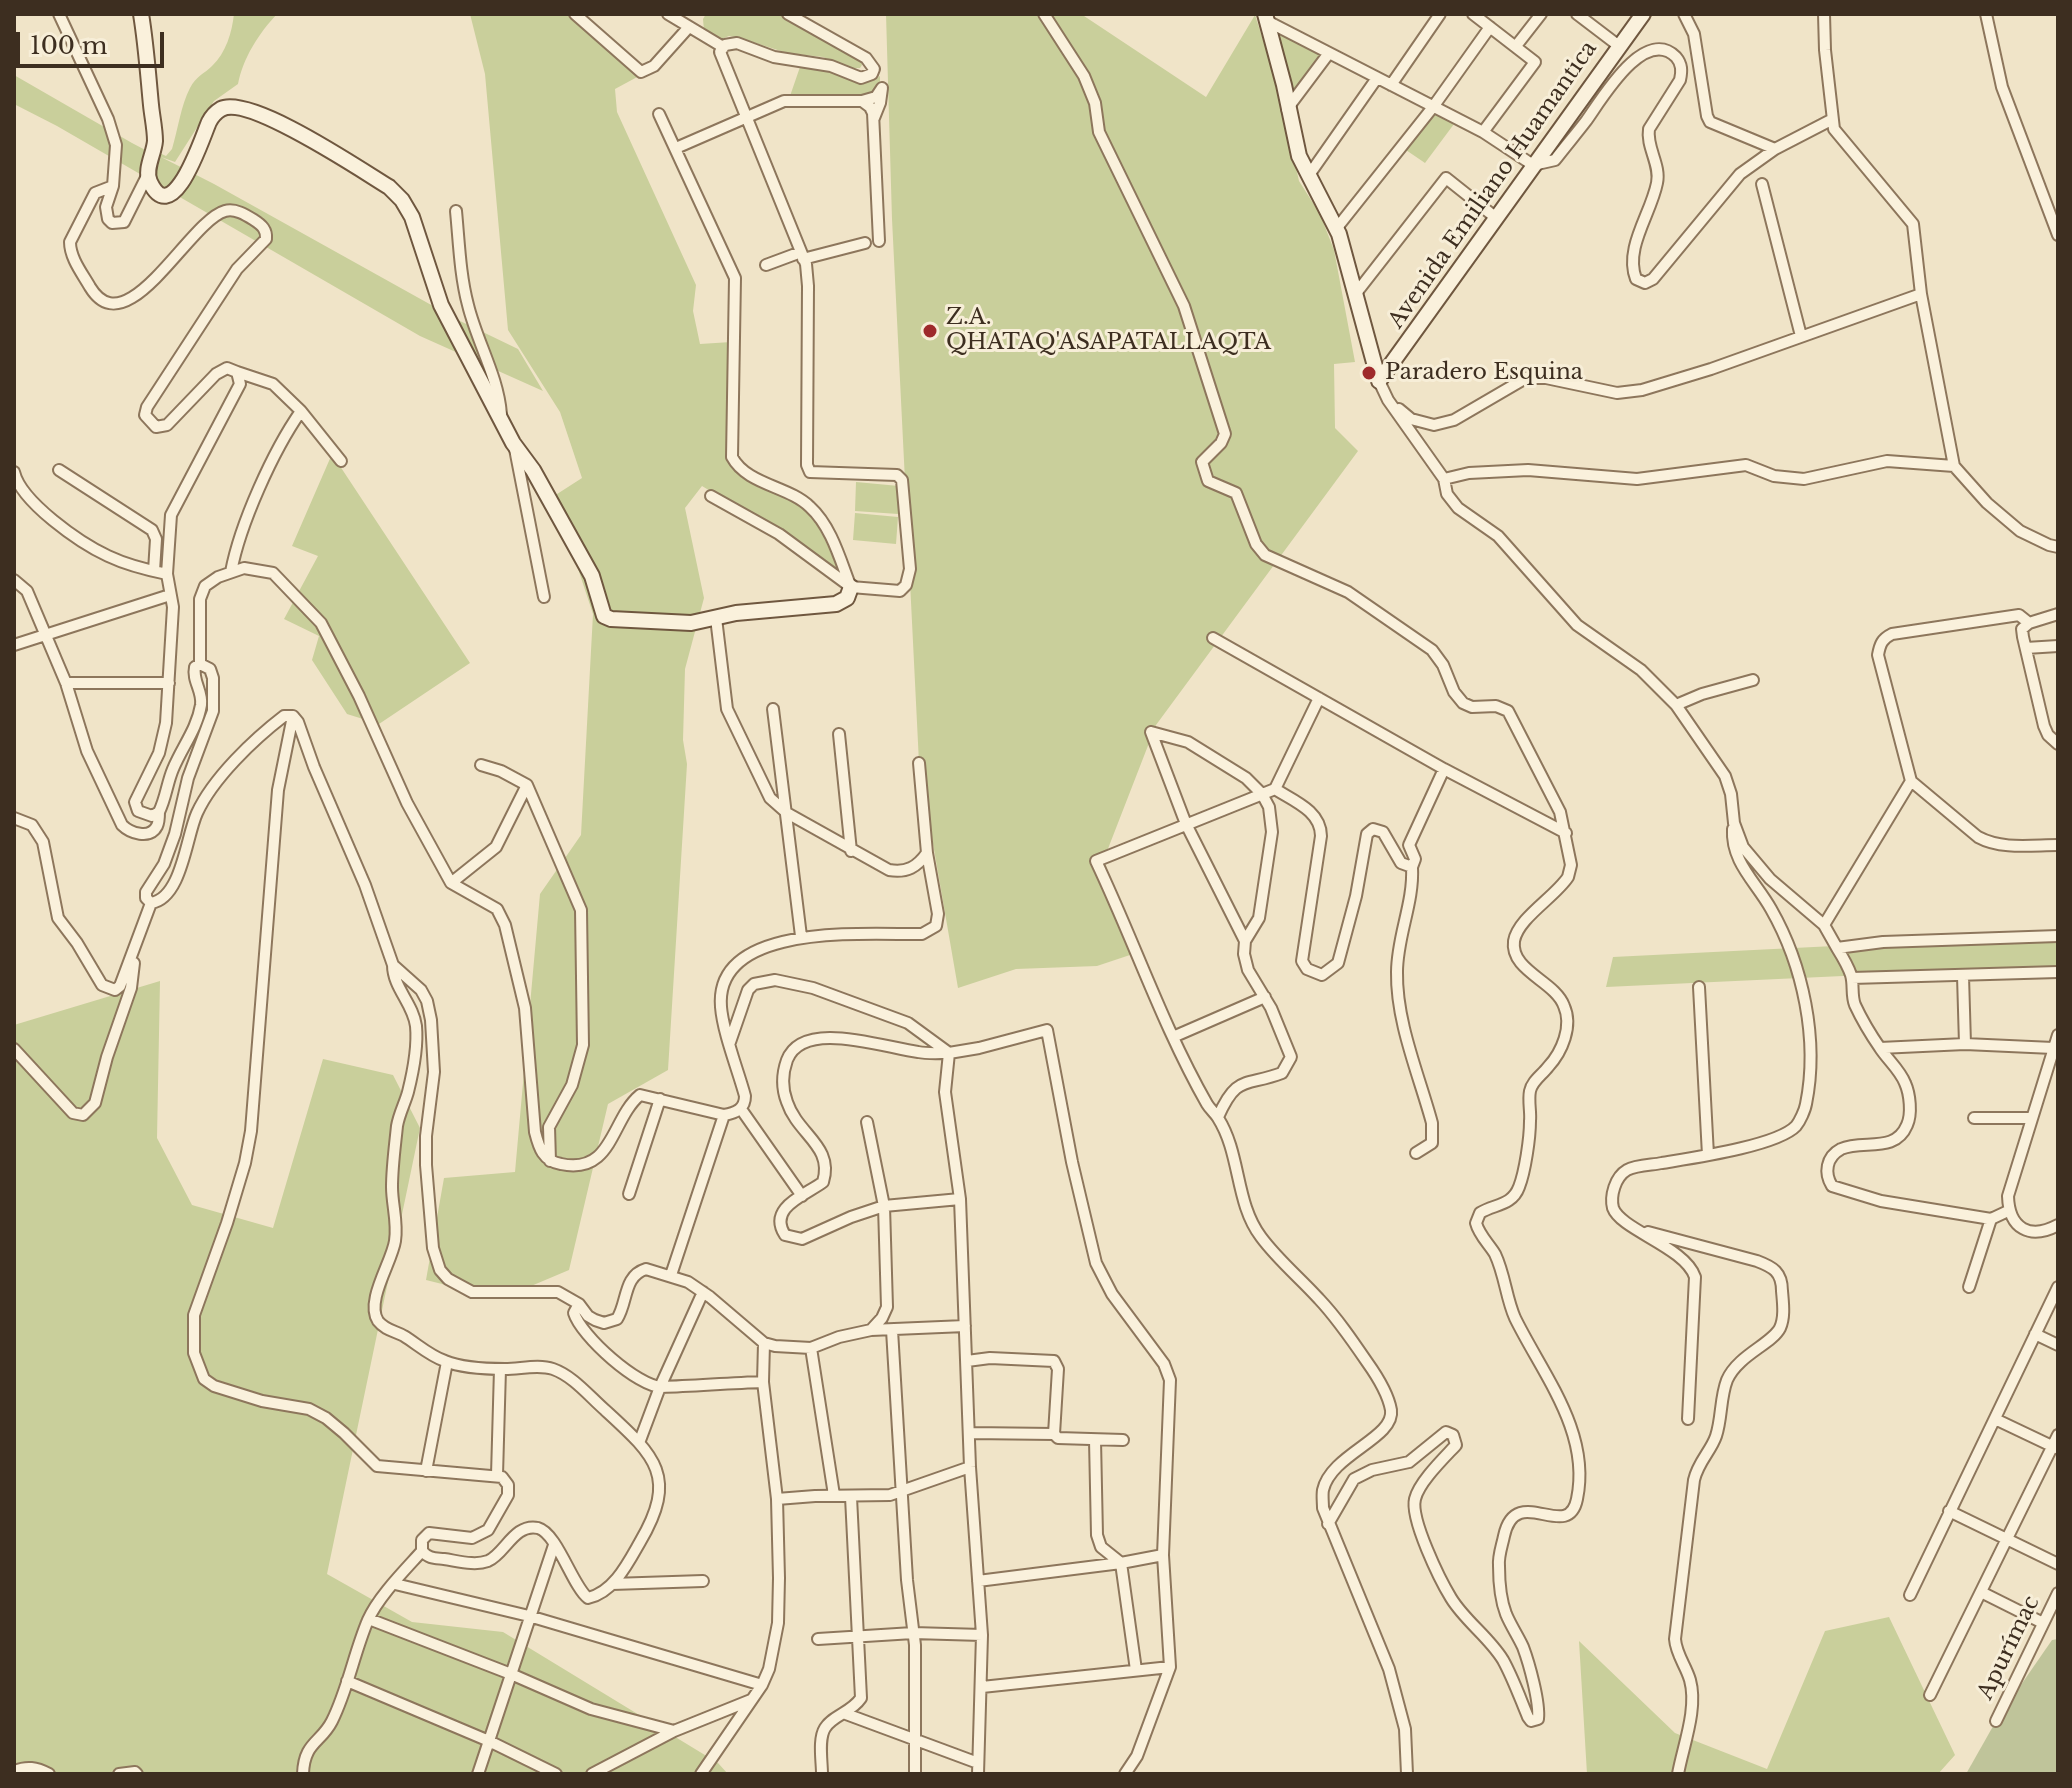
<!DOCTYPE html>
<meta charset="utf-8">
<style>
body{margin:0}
#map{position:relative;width:2072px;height:1788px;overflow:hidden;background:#f0e4c8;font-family:"Libre Baskerville",serif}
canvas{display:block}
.frame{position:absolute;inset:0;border:16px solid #3d2e20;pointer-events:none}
.scale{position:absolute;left:16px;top:32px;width:148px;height:36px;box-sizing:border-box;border:4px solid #3d2e20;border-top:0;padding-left:10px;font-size:24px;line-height:28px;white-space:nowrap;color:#3d2e20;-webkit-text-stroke:6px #f7eed8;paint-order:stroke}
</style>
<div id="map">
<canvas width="2072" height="1788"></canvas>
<div class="frame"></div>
<div class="scale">100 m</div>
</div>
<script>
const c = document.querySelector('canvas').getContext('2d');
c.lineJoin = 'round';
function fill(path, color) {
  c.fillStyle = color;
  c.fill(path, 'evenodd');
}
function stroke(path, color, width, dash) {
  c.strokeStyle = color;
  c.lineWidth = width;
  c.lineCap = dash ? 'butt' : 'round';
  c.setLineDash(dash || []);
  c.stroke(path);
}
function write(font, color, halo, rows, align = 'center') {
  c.font = font + ' "Libre Baskerville",serif';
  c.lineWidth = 6;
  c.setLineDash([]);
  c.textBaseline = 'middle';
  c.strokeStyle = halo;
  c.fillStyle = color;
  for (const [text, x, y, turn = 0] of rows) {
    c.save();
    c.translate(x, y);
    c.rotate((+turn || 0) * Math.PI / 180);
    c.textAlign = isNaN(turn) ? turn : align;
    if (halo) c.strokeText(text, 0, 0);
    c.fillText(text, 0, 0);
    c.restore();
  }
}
fill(new Path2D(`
 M234 14H277C259 33 243 58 238 84L214 101 175 162 161 157 214 184 460 321 518 349 543 391 420 336 57 126 14 104V75L132 143 151 153 153 150 166 156 172 149C178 129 181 105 190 88 196 76 204 74 212 66 226 53 232 32 234 14Z
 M470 14H568L639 76 615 89 617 112 696 285 693 311 700 344 731 342 728 458C743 487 784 489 806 511 821 527 829 548 837 568L702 486 685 508 704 598 685 669 683 740 687 764 668 1070 608 1104 569 1270 524 1289 470 1291 426 1280 444 1178 515 1172 540 894 581 835 593 614 554 496 582 478 560 412 508 330 485 74Z
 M706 14H780L861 59 862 65 860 68H850L823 57 787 53 740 38 729 36 719 40 704 31 703 19Z
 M886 14H1081L1206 97 1255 15 1277 83 1299 181 1320 214 1334 250 1355 362 1334 364 1335 428 1358 451 1156 725 1104 859 1133 954 1097 966 1016 969 958 988 919 763 892 219Z
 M1265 20 1329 53 1287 110Z
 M800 67C812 69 824 70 835 73 852 79 863 89 880 76V88L872 95 861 97 790 96Z
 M1433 107 1454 124 1425 163 1403 148Z
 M332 454 470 663 379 724 347 714 312 660 319 636 284 619 318 556 292 546Z
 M856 482 899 486 898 514 855 511Z
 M855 513 898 517 896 544 853 540Z
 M2058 940V966L1606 987 1613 957 1834 946Z
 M160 981 157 1138 192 1205 273 1228 323 1059 393 1075 420 1128 327 1574 412 1622 503 1632 718 1763 728 1774H14V1025Z
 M1889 1617 1955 1755 1938 1774H1587L1579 1641 1675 1733 1767 1769 1825 1631Z`), '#c9cf9b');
fill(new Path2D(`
 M2058 1639V1774H1966L1996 1721 2052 1640Z`), '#bfc49a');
const street = new Path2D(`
 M59 14 108 119 116 145 113 186 106 207 108 219 112 223 124 222 147 176
 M575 14 641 72 654 66 688 28
 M668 14 723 47
 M1044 14 1084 76 1095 103 1099 132 1184 306 1225 434 1221 443 1202 462 1208 481 1236 493 1256 544 1265 555 1348 592 1432 650 1443 665 1454 692 1463 703 1472 707 1496 706 1508 711 1560 812 1571 865 1568 877C1555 897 1518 918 1514 941 1510 971 1555 981 1564 1006 1573 1026 1562 1052 1548 1067 1542 1075 1532 1081 1530 1091 1528 1101 1531 1112 1530 1121 1530 1138 1525 1172 1519 1187 1512 1206 1494 1204 1480 1213L1476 1223C1479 1235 1489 1244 1495 1254 1505 1275 1506 1298 1515 1318 1543 1375 1591 1432 1577 1499 1568 1544 1516 1481 1504 1536 1502 1546 1498 1556 1499 1566 1499 1581 1501 1601 1506 1614 1511 1626 1518 1636 1523 1647 1529 1663 1540 1702 1538 1719L1531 1721 1528 1717C1520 1698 1513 1678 1503 1660 1489 1637 1465 1621 1451 1598 1440 1580 1410 1519 1415 1499 1419 1482 1444 1458 1456 1445L1453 1435 1446 1432 1409 1462 1372 1470 1354 1479 1328 1524
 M1473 14 1535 62 1483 132
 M1577 14 1619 46
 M1684 14 1694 34 1707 116 1710 122 1775 149
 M1824 14 1825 50 1834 129 1913 224 1921 294 1954 466 1987 503 2020 531 2049 545 2058 547
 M1986 14 2002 87 2058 235
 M1265 20 1483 132 1533 165 1555 160C1565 147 1576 134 1586 121 1600 102 1644 25 1676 57 1682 64 1682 71 1680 80L1649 129C1646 147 1661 165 1657 183 1651 214 1624 248 1636 279L1645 283 1653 279 1740 174 1775 149 1831 120
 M1516 46 1541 14
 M1391 85 1440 14
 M862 101 876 97 882 88 880 103 874 118
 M1287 109 1329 53
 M659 114 735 278 732 457C747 485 789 486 810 507 831 526 840 559 850 585
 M676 148 784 101H862L870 107 873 113 879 241
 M1309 175 1377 78
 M1762 184 1801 336
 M456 211C459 242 460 275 468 305 477 342 498 376 501 414
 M1336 229 1433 107 1490 27
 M803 259 865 243
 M766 265 801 252
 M1357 292 1446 178 1495 217
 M1379 381 1388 400 1444 479 1447 494 1458 508 1498 536 1577 625 1641 670 1676 705 1725 776 1731 794 1734 823 1743 847 1770 879 1824 925 1837 948 1883 942 2058 936
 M1399 409 1411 419 1434 425 1454 420 1526 378H1546L1617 393 1642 390 1711 369 1921 294
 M301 411 341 461
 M515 449 544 597
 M59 470 152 530 156 539 154 571
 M14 472C21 502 80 543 108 556 127 565 147 570 167 574L171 515 240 384 237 372 227 368 216 374 167 425 156 427 145 415 147 407 237 269 266 239C267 230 262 225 254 220 246 215 235 208 225 211 189 221 127 348 90 287 82 273 70 258 70 242L95 193 113 186
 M1444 479 1469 473 1528 470 1637 479 1746 465 1774 476 1804 479 1887 461 1954 466
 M711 496 779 534 851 587 900 591 906 585 910 569 902 480 897 475 810 472 807 465 808 286 806 264 720 52 725 45 737 43 774 57 831 66 861 78 872 74 874 69 866 58 788 14
 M231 572C240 524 273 451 301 411L273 384 237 372
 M167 574 173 607 166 723 159 753 135 802 138 811 152 816 159 812C166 798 167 783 173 769 182 747 197 729 201 705 203 691 192 681 195 667L200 664 210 669 213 678V711L188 778 175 834 164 864 146 892V898L151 903C182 898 186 837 197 813 213 778 254 739 284 716H293L298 722 314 767 365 885 393 965 421 990 427 1001 431 1020 434 1072 426 1136V1165L433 1248 440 1270 448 1279 472 1292H558L579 1304 588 1316 595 1320 604 1323 617 1319C628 1302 623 1276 646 1269L688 1282 710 1297 764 1343 775 1346 811 1348 839 1337 871 1330 882 1318 887 1307 884 1206 851 1217 802 1239 785 1235C767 1207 806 1195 823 1182 834 1146 798 1135 787 1102 782 1089 782 1074 787 1060 803 1018 885 1048 918 1052 928 1054 939 1053 949 1053L908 1023 813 988 775 980 754 984 748 990 730 1042
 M14 580 27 591 66 683 87 751 122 825C130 833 150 840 157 826 159 822 159 817 159 812
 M716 618 727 709 770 798 787 813 889 870C907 873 917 867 927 853
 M2029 623 2019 615 1892 634C1882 639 1880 644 1878 655L1911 781 1978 837C2002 850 2032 845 2058 845
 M2029 623 2022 629 2023 637 2044 726 2048 735 2058 744
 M2029 623 2058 614
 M1213 638 1444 769 1566 833
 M14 645 170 595
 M2026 648 2058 646
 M200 664V599L205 586 218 577 244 568 273 573 321 623 359 696 407 803 451 883 497 909 505 925 525 1008 535 1132C539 1148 543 1161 561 1164 613 1175 611 1119 640 1095L724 1115C736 1113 745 1109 745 1096 738 1070 723 1033 721 1007 714 921 869 935 922 934L936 926 938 914 927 853 919 763
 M66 683H169
 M1319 698 1275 789 1096 861C1134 941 1163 1027 1207 1104 1210 1109 1215 1113 1218 1118 1241 1154 1235 1203 1261 1237 1278 1260 1300 1278 1319 1299 1337 1318 1352 1340 1367 1362 1377 1376 1388 1393 1391 1410 1395 1438 1331 1454 1323 1490 1322 1495 1323 1503 1323 1508L1389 1669 1405 1729 1407 1774
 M1676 705 1702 694 1753 680
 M773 709 801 936
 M293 716 278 790 251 1131 245 1163 227 1223 194 1315V1353L204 1379 214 1386 262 1401 309 1409 326 1418 344 1433 377 1466 502 1477 508 1485V1495L488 1530 472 1538 429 1533 422 1540V1551C429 1559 435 1558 444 1559 458 1561 475 1566 488 1561 505 1554 514 1523 538 1528 557 1533 573 1587 588 1598 614 1592 628 1563 640 1542 679 1476 654 1455 605 1410 589 1396 573 1376 553 1369 539 1364 520 1369 505 1369 486 1369 462 1368 445 1361 430 1356 417 1344 404 1336 395 1331 385 1330 378 1321 365 1301 392 1262 395 1241 398 1222 392 1205 392 1187 392 1167 395 1146 397 1126 399 1114 405 1103 408 1092 413 1072 418 1047 416 1026 413 1003 393 988 393 965
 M1151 732 1188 742 1246 778 1262 794 1269 807 1272 832 1259 918 1245 941 1244 954 1248 970 1271 1008 1291 1057 1282 1073C1245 1087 1237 1074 1218 1117
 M1151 732 1186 824 1245 941
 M839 734 851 851
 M481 765 501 771 527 785 581 910 583 1045 572 1085 549 1127 550 1161
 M1275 789C1294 801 1321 811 1321 836L1302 961 1307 969 1322 975 1338 963 1356 896 1367 834 1373 829 1383 832 1401 863 1412 867 1415 859 1409 845 1444 769
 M14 818 32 825 43 842 58 918 77 943 102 985 115 990 120 986 151 903
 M1412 867C1414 903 1397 936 1397 972 1396 1022 1419 1075 1432 1123V1143L1416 1153
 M451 883 496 847 527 785
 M1824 925 1911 781
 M1837 948C1842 956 1848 966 1851 975 1854 985 1851 995 1855 1005 1862 1020 1871 1035 1880 1048 1887 1059 1900 1070 1905 1083 1910 1094 1912 1114 1907 1125 1895 1154 1863 1139 1841 1149 1826 1157 1824 1173 1832 1186L1881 1201 1991 1219 2008 1211
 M1963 976 1965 1044
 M1852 978 2058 972
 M1699 987 1708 1155
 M2058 1035 2008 1196C2009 1229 2030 1240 2058 1225
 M1173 1037 1265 997
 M1880 1048 1965 1044 2053 1048
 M14 1049 73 1113 83 1115 95 1103 107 1057 131 988 134 963
 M741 1109 802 1196
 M1974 1118H2031
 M867 1122 884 1206 960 1199
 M629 1194 660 1099
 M1648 1232 1757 1261C1773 1267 1782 1272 1782 1291 1783 1303 1785 1317 1780 1328 1772 1344 1738 1355 1727 1380 1720 1398 1722 1418 1716 1436 1711 1451 1698 1462 1694 1480L1675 1639C1676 1654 1686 1666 1690 1680 1698 1709 1683 1746 1678 1774
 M671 1275 724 1115
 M1969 1287 1991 1219
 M579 1304 574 1313C581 1336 638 1387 662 1387 695 1386 729 1383 763 1382
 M871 1330 965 1326
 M892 1330 907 1580 915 1645V1774
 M2035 1334 2058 1345
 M811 1348 834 1495
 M967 1361 990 1358 1054 1361 1058 1369 1054 1434 1058 1438 1123 1440
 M1688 1419 1695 1277C1685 1247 1621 1230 1613 1208 1610 1196 1615 1177 1627 1170 1636 1165 1652 1165 1662 1163 1692 1158 1777 1146 1796 1126 1800 1121 1805 1110 1806 1104 1819 1040 1803 965 1771 909 1756 882 1731 862 1733 829
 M1995 1419 2056 1448
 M970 1433 1054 1434
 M1095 1440 1097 1535 1101 1547 1121 1563 1163 1555
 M639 1443 660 1387 703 1292
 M426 1471 447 1362
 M497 1475 500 1369
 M777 1499 815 1496 890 1495 970 1467
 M1949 1511 2058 1564
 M978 1581 1121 1563 1136 1670
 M395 1584 529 1616 762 1685
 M612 1584 703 1581
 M1981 1592 2043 1623
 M1910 1595 2058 1287
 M369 1619 511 1674 591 1709 674 1731
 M818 1639 913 1633 982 1635
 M347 1681 489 1741 556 1774
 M982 1687 1170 1667
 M1930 1695 2058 1435
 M846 1714 978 1763
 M1996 1721 2058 1593
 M14 1771C27 1766 36 1767 49 1774
 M119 1774 135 1772 137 1774
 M303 1774C304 1742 321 1743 332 1721 348 1689 354 1653 368 1620 378 1597 404 1571 422 1551
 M478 1774 554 1545
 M592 1774 674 1731 751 1700
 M701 1774 762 1685 769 1669 778 1623 779 1578 777 1499 763 1382 764 1343
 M822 1774C822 1761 818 1739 825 1728 833 1715 851 1713 861 1698L851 1497
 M978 1774 982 1635 970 1467 960 1199 945 1092 949 1053 979 1048 1047 1030 1072 1162 1096 1263 1112 1294 1164 1364 1170 1380 1163 1555 1170 1667 1137 1756 1125 1774`);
const secondary = new Path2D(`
 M141 14C146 44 148 74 151 105 152 116 155 129 155 141 154 154 144 170 150 182 173 231 203 135 209 122 212 116 216 112 221 109 249 94 361 170 389 187L402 200 412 217 441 305 513 443 533 470 592 576 604 616 611 619 691 623 736 613 836 604 847 598 851 587
 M1265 14 1284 85 1299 156 1339 234 1379 381
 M1379 381 1643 14`);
stroke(street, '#8d765c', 14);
stroke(secondary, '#6f573f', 18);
stroke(street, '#faf1dc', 10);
stroke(secondary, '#faf1dc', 14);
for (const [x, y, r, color] of [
 [930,331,8,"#9e2a2b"],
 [1369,373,8,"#9e2a2b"]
]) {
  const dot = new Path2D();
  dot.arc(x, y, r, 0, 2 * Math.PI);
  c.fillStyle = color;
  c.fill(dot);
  stroke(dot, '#f7eed8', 3);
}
write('22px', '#3d2e20', '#f7eed8', [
 ["Avenida Emiliano Huamantica",1493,185,-55],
 ["Apurímac",2009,1648,-64]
]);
write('22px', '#3d2e20', '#f7eed8', [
 ["Z.A.",946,318],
 ["QHATAQ'ASAPATALLAQTA",946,343],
 ["Paradero Esquina",1385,373]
], 'left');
</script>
